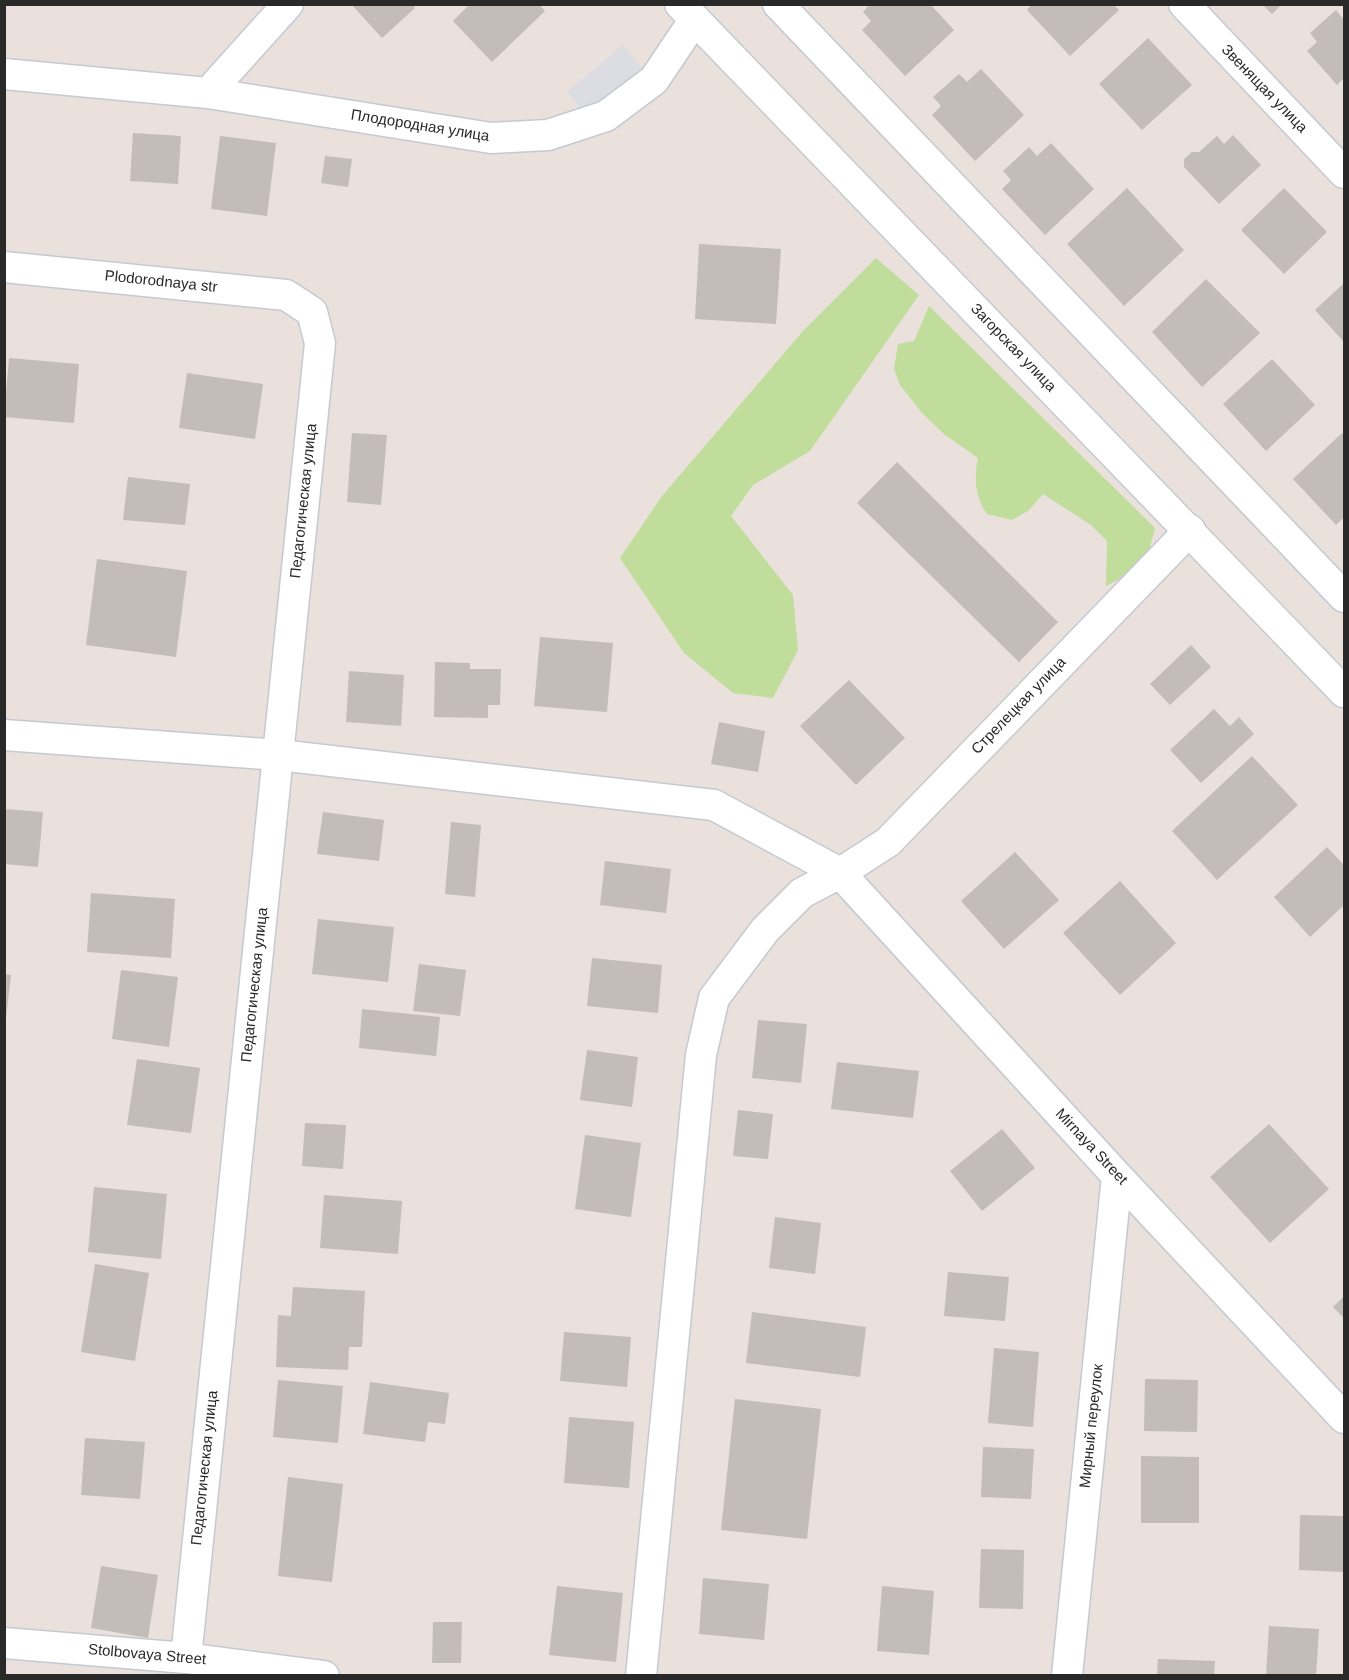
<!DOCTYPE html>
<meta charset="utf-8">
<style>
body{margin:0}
#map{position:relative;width:1349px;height:1680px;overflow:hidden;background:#eae0dc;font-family:Helvetica,sans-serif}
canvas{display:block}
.frame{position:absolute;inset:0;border:6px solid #292929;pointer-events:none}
</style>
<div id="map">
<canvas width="1349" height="1680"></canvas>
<div class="frame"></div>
</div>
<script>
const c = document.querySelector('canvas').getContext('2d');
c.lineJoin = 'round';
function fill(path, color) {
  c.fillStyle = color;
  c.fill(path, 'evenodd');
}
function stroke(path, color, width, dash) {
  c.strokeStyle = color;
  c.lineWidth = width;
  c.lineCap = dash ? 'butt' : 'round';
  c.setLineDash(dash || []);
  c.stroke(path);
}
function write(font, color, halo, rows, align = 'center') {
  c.font = font + ' Helvetica,sans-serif';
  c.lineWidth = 4.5;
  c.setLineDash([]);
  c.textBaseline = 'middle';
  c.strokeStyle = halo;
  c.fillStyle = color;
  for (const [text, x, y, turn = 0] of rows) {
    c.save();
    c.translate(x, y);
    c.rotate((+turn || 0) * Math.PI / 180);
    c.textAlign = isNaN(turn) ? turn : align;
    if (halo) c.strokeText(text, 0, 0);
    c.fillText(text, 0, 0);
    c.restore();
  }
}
fill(new Path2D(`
 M623 45 642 68 586 115 567 92Z`), '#dcdce3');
fill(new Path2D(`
 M876 258 919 295 810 451 753 485 731 516 793 595 798 650 773 698 733 693 684 653 620 558 662 496 803 331Z
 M929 306 1155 528 1149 551 1125 576 1106 586 1107 541 1091 525 1043 494 1028 511 1012 520 987 514C975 496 974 479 978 458L944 434 922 413 900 385 894 369 898 344 914 341Z`), '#c1dd9c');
fill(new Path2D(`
 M351 4H412L415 8 382 38Z
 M470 4H539L545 11 492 62 453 21Z
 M870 4H930L954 30 905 76 862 30 871 21 863 12Z
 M1032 4H1113L1119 10 1070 56 1027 10Z
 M1262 4H1282L1272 14Z
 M1336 10 1344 20V78L1337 85 1307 51 1317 42 1310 33Z
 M1148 38 1192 85 1142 130 1099 84Z
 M981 69 1024 115 975 161 932 115 941 106 933 97 959 74 967 82Z
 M133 133 181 136 178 184 130 181Z
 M1233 135 1261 165 1219 204 1184 167V159L1192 152H1199L1217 136 1224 144Z
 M220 136 276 143 267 216 211 209Z
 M1051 143 1094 189 1045 235 1002 189 1011 180 1003 171 1029 147 1037 156Z
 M325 156 352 159 348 187 321 183Z
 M1127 188 1184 250 1124 306 1067 244Z
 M1284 188 1327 232 1284 274 1241 230Z
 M699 244 781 249 776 324 695 319Z
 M1206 279 1260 333 1202 387 1152 332Z
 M1344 283V342L1315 310Z
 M9 358 79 364 74 423 4 417Z
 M1272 359 1315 405 1266 451 1223 404Z
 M187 373 263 384 255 439 179 428Z
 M352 433 387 435 381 505 347 502Z
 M1342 433 1344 436V517L1336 525 1293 479Z
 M897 462 1058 622 1019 662 857 503Z
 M128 477 190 484 185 525 123 520Z
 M97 559 187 571 176 657 86 645Z
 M540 637 613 643 607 712 534 706Z
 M1191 645 1211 667 1170 705 1150 684Z
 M435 662 470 663V669H501L500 705H488V718L434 717Z
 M349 671 404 675 401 726 346 722Z
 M849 680 905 738 856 785 800 726Z
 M1214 709 1230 726 1239 717 1254 734 1201 783 1170 750Z
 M719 722 765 731 758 772 711 764Z
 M1252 756 1298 805 1217 880 1172 831Z
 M4 809 43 812 38 867 4 864Z
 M323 812 384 820 379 861 317 854Z
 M451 822 481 825 475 897 445 894Z
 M1327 847 1344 865V905L1310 937 1274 897Z
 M1015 852 1059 900 1004 949 961 901Z
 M605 861 671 869 666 913 600 905Z
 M1120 881 1176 943 1120 995 1063 933Z
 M91 893 175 899 171 958 87 952Z
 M318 919 394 927 388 982 312 974Z
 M592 958 662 965 658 1013 587 1006Z
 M419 964 466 970 460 1016 413 1011Z
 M121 970 178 977 169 1047 112 1039Z
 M4 974 11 975 6 1018H4Z
 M362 1009 440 1017 436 1056 359 1048Z
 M758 1020 807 1024 801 1083 752 1078Z
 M587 1050 638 1057 632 1107 580 1100Z
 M137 1059 200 1068 191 1133 127 1125Z
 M837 1062 919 1071 913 1118 831 1109Z
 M738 1110 773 1114 768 1159 733 1156Z
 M305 1123 346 1125 343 1169 302 1166Z
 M1269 1124 1329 1189 1270 1243 1210 1177Z
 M1002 1129 1035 1168 982 1211 950 1171Z
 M585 1135 641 1143 631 1217 575 1209Z
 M94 1187 167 1194 161 1259 88 1252Z
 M324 1195 402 1201 398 1254 320 1248Z
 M775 1217 821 1223 815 1274 769 1268Z
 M95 1264 149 1273 135 1361 81 1352Z
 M948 1272 1009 1277 1005 1321 944 1316Z
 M293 1287 365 1291 362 1347H349L348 1370 276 1367 278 1315 291 1316Z
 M1344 1296V1318L1333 1307Z
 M752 1312 866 1327 860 1377 746 1363Z
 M564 1332 631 1337 627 1387 560 1381Z
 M994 1348 1039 1352 1033 1427 988 1423Z
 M1145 1379 1198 1380 1197 1432 1144 1431Z
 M278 1380 343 1386 338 1443 273 1437Z
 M370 1382 449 1393 445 1424 428 1422 425 1442 363 1434Z
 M735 1399 821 1409 807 1539 721 1530Z
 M569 1417 634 1422 629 1488 564 1483Z
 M85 1438 145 1442 140 1499 81 1495Z
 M983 1447 1034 1449 1031 1499 981 1497Z
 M1141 1456 1199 1457V1523H1141Z
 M288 1477 343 1484 332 1582 278 1576Z
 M1300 1515 1344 1516V1572L1299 1570Z
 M981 1549 1024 1550 1023 1609 979 1608Z
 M101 1566 158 1575 148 1638 91 1628Z
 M703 1578 769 1584 764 1640 699 1634Z
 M557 1586 623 1593 616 1662 549 1655Z
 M882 1586 934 1591 929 1655 877 1651Z
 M433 1622H462L461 1663H432Z
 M1269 1626 1319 1629 1316 1676H1266Z
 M1158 1659 1215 1661 1214 1676H1157Z`), '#c3bcb7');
const minor = new Path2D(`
 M680 4 1344 692
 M778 4 1344 597
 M1184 4 1344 173
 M4 74 208 93 491 138 548 135 606 116 654 80 695 19
 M208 93 288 4
 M4 267 286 295 312 312 320 343 186 1658
 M4 735 279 755 714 805 840 873 1117 1176 1344 1418
 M4 1643 186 1658 324 1676
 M641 1676 701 1055 714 998 765 930 802 893 840 873 888 842 1190 530
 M1067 1676 1117 1176`);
stroke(minor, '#c4cad2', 33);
stroke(minor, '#fff', 30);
write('15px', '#292929', '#fff', [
 ["Звенящая улица",1264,89,46],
 ["Плодородная улица",420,126,9],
 ["Plodorodnaya str",161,282,6],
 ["Загорская улица",1013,348,46],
 ["Педагогическая улица",304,501,-84],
 ["Стрелецкая улица",1019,706,-46],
 ["Педагогическая улица",255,985,-84],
 ["Mirnaya Street",1091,1147,47],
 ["Мирный переулок",1092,1426,-84],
 ["Педагогическая улица",205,1468,-84],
 ["Stolbovaya Street",147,1655,5]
]);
</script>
